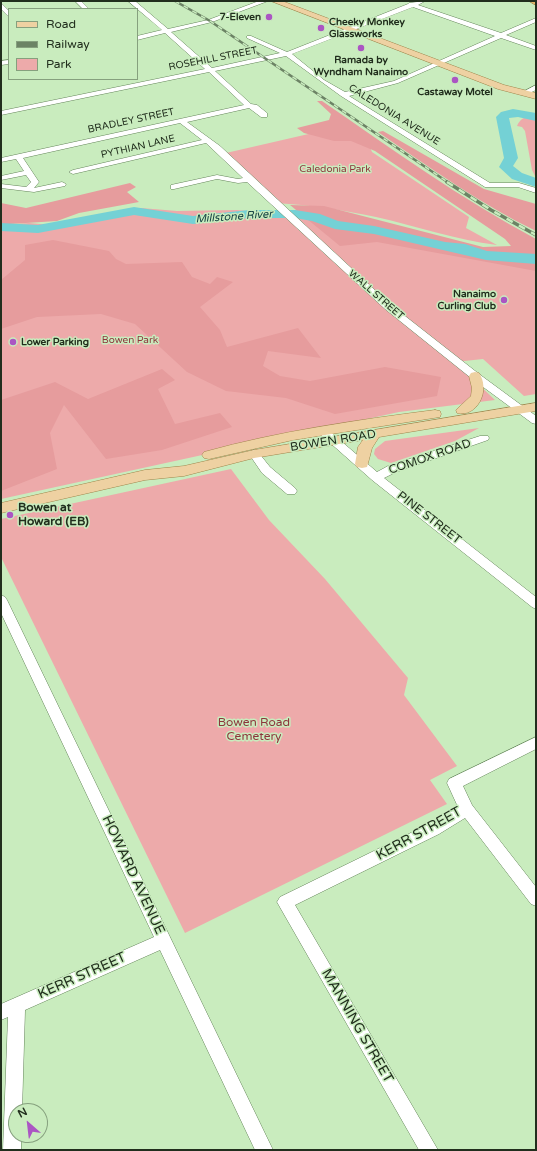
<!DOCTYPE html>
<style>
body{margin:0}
#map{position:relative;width:537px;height:1151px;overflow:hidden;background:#c9ecbe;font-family:"Varela Round",sans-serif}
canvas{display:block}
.frame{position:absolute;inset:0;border:2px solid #212e1d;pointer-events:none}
.legend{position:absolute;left:8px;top:8px;width:130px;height:72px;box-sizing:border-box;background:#c9ecbe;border:1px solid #86a07e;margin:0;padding:5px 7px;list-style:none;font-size:12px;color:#212e1d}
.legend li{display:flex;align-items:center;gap:8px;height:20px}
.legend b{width:20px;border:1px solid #86a07e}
.north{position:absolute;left:8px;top:1103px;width:40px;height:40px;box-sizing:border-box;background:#c9ecbe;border:1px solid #86a07e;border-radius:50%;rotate:332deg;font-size:11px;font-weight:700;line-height:16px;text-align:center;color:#212e1d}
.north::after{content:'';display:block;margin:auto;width:14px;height:18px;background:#ab55c3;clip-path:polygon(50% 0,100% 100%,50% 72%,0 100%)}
</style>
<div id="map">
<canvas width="537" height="1151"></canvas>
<div class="frame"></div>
<ul class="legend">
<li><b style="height:5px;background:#eed1a2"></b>Road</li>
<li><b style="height:5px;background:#6c8365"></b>Railway</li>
<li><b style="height:11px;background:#edaaaa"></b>Park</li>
</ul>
<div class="north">N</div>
</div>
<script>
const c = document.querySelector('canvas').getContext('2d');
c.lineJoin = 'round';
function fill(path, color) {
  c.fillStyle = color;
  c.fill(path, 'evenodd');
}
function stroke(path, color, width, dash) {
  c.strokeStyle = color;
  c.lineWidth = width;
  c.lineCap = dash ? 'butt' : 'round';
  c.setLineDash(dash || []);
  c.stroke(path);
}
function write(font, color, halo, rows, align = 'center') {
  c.font = font + ' "Varela Round",sans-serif';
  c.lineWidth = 3;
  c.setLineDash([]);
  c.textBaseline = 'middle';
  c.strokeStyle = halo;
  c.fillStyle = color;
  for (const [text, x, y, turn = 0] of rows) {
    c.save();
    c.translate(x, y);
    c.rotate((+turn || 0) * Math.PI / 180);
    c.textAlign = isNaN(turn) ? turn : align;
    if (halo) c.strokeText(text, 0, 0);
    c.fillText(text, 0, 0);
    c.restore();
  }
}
fill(new Path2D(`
 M531 116 536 117V178L532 170 525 131 522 127 517 126C520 119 524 117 531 116Z
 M352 124 365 135 372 152 469 217 466 228 497 245C456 240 416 226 376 217 343 210 310 205 276 203L226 153Z
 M141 208 177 211 237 210 259 212 283 210H300L536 265V394L524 396 483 359 455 362 495 400 399 412 1 499V225L29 223 51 225 67 223 91 216Z
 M479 428 455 441 391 463 378 459 374 454 375 449 385 441Z
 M231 469 269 520 325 579 408 678 404 695 457 766 430 780 447 804 185 933 1 557V519Z`), '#edaaaa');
fill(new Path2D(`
 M317 101H322C392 149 461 199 536 239V271L377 242 340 246 290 205 324 206 483 247 511 246 505 239 375 151 351 141H334L304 133 297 128 329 120 331 114Z
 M383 131 484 189 536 204V231C480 204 429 167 378 132Z
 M130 183 136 187 127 192 139 202 79 213 57 221 10 224 1 226V203L26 208Z
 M53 240 109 251 116 259 126 264 182 262 192 277 210 284 217 277 233 282 200 307 220 330 227 347 298 328 321 358 268 351 263 366 280 376 310 381 385 367 441 377 437 396 335 414 286 398 226 391 187 372 135 324 101 314 37 317 1 329V280L25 260V245Z
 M162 369 175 380 158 389 175 424 220 413 232 427 162 450 106 459 64 405 50 433 57 469 1 491V400L55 382 88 399Z`), '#e69c9d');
fill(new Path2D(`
 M513 109 536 113V121L518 117 509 118 518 158 513 166 522 173 536 178V187L512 179 499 167 504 158 496 117 501 112Z
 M134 207 193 216 249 210H295L320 214 338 221 374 226 445 242 465 244 487 251 536 254V264L486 260 374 234 335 229 312 221 295 218H249L193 224 134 215 38 233 1 231V223L38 225Z`), '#74d1d5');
const minor = new Path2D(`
 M75 1H81L89 9H83Z
 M128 1H135L168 29 208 20 259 1H268L212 22 171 32 212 68 280 53 247 38V36H251L287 52 408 4 409 3 425 1 418 5 501 33 536 18V22L506 35 536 46V50L501 38 398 83 349 96 490 183H519L536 188V193L518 187H485L341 96 286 56 215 71 251 104 257 105 267 113V117H261L249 108 187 122 220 146 391 305 479 374 536 416V424L532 423 471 378 385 309 247 182 238 183 217 179 174 189H171V185L217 175 238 179 243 178 206 143 73 174 69 172 73 170 202 140 180 123 23 158 39 182 34 188 62 182 66 184 65 186 34 192 1 188V184L26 187 31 182 26 175 1 180V176L24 171 16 159 1 162V158L244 105 209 72 1 115V111L205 69 165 33 137 40V36L162 30ZM413 7 495 36 394 81 345 92 324 80 292 54Z
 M1 3 9 11V17L1 9Z
 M9 60V64L1 65V61Z
 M536 85V90L525 95 519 94Z
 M323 428 327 429 377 472 388 466 480 436H488L489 438 488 440 396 472 384 478 536 597V609L532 607 372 480 319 433 318 431 319 429Z
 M254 450 258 452 270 467 295 488 297 491 295 494H287L262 473 249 454 250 452Z
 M1 595 5 597 7 600 273 1150H255L160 950 25 1010 22 1111H16V1135H21V1150H3L8 1017 1 1020V1004L154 937 1 613Z
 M536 737V749L463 786 472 805 536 887V906L531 904 465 818 439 834 295 905 438 1150H419L277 902 280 897 429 824 458 807 447 783 449 779Z`);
const major = new Path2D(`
 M271 1H282L504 85 536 93V99L498 89Z
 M475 372 479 373C491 390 477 418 457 413L456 410 471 396 472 388 469 376 471 373Z
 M536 403V411L379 437 372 448 367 467 362 468 357 467 355 464 358 447 363 440 254 458 184 476 145 480 1 513V503L145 470 184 466 254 450Z
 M435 410 440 411 441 414 440 417 293 440 209 459 204 458 202 455 204 452C280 431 357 420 435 410Z`);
const highway = new Path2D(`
 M529 1H536V5Z`);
stroke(minor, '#64845a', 1);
stroke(major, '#9f844b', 1);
stroke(highway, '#9f844b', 1);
fill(minor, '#fff');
fill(major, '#eed1a2');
fill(highway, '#e3b364');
const railFar1 = new Path2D(`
 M175 1 210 21 449 183`);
const rail = new Path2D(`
 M447 182 491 210 536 235`);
stroke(railFar1, '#6c8365', 2.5);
stroke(rail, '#6c8365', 3.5);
stroke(railFar1, '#c9ecbe', 1.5, [5]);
stroke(rail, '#c9ecbe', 2.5, [7]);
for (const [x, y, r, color] of [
 [269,17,4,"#ab55c3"],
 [321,28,4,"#ab55c3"],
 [361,48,4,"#ab55c3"],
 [455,80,4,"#ab55c3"],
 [504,300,4,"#ab55c3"],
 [13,342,4,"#ab55c3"],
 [10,515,4,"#ab55c3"]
]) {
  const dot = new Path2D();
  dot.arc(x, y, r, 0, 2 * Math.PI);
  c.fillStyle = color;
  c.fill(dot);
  stroke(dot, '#c9ecbe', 1.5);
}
write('bold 10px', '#212e1d', '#c9ecbe', [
 ["7-Eleven",261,17],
 ["Cheeky Monkey",329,22,"left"],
 ["Glassworks",329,34,"left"],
 ["Ramada by",361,60,"center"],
 ["Wyndham Nanaimo",361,72,"center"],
 ["Castaway Motel",455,92,"center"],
 ["Nanaimo",496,294],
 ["Curling Club",496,306],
 ["Lower Parking",21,342,"left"]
], 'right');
write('10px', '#212e1d', '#c9ecbe', [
 ["ROSEHILL STREET",213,59,-11],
 ["CALEDONIA AVENUE",394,115,32],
 ["BRADLEY STREET",131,121,-12],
 ["PYTHIAN LANE",138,147,-13],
 ["WALL STREET",376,295,41]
]);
write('10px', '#8d353c', '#c9ecbe', [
 ["Caledonia Park",335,169],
 ["Bowen Park",130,340]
]);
write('italic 11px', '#154143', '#c9ecbe', [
 ["Millstone River",234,217,-4]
]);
write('12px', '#212e1d', '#c9ecbe', [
 ["BOWEN ROAD",333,441,-9],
 ["COMOX ROAD",430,457,-19],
 ["PINE STREET",429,518,38]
]);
write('bold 12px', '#212e1d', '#c9ecbe', [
 ["Bowen at",18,508],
 ["Howard (EB)",18,522]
], 'left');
write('12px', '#8d353c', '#c9ecbe', [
 ["Bowen Road",254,723],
 ["Cemetery",254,737]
]);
write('14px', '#212e1d', '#c9ecbe', [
 ["KERR STREET",419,834,-29],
 ["HOWARD AVENUE",133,875,65],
 ["KERR STREET",82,976,-24],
 ["MANNING STREET",357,1026,60]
]);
</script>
